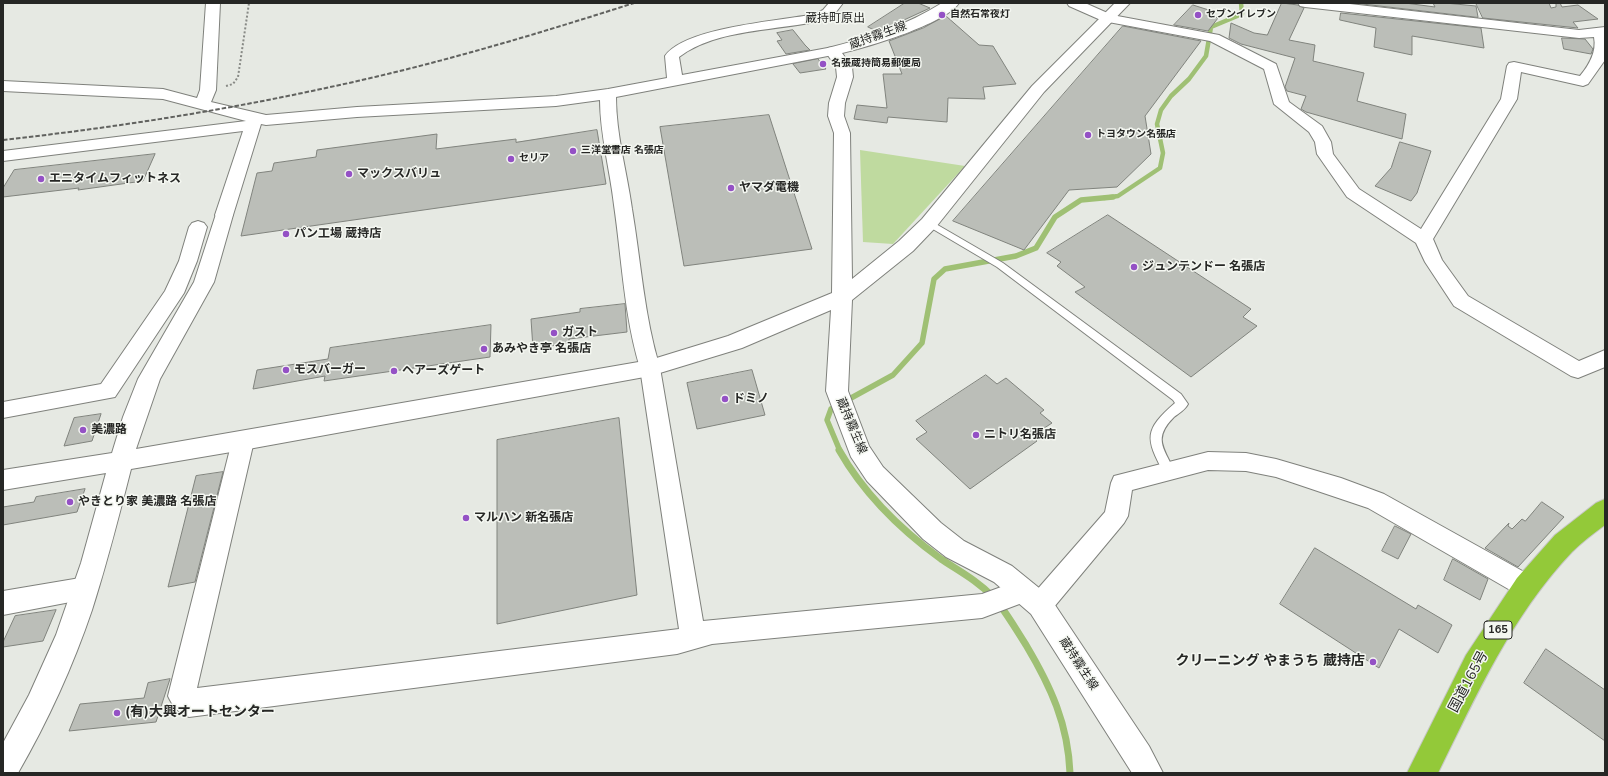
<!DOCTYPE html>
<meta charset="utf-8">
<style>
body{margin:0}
#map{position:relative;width:1608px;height:776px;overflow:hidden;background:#e6e9e3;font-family:"Nunito Sans",sans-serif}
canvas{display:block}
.frame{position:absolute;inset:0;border:4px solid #262725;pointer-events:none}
</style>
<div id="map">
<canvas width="1608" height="776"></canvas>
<div class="frame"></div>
</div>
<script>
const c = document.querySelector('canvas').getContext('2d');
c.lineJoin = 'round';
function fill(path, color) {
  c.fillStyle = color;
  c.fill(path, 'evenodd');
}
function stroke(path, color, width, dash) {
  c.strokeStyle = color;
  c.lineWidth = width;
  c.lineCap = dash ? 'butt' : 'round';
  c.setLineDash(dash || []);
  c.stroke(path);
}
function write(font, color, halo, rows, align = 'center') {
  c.font = font + ' "Nunito Sans","Noto Sans JP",sans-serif';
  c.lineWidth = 3;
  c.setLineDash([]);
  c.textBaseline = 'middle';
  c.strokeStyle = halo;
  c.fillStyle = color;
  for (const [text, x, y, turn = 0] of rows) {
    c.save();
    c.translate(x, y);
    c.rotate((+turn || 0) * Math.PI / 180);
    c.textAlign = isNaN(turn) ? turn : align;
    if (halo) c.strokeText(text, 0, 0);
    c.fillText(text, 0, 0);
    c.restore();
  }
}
fill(new Path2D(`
 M860 150 965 166 893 244 863 242Z`), '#bfda9f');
stroke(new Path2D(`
 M1104 198 1118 196 1160 168 1163 153 1157 124 1161 110 1171 96 1189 79 1206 56 1211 27 1242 14 1241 3`), '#9fc074', 4.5);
stroke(new Path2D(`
 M840 451 827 420 831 409 893 375 922 343 934 279 945 269 1016 256 1036 248 1055 217 1081 200 1113 197`), '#9fc074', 5.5);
stroke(new Path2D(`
 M839 450C864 494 901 530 941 559 959 571 978 581 993 597
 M999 604C1009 617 1017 631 1026 645 1051 687 1068 724 1070 773`), '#9fc074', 7);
const building = new Path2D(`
 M905 3H918L930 8 878 32 868 27Z
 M1282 3 1298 5 1304 8 1289 40 1315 45 1313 61 1364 73 1357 101 1406 114 1402 139 1306 112 1301 109 1306 96 1287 91 1285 87 1295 58 1241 44 1229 38 1231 23 1254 33 1267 35Z
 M1354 3H1405L1435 7 1433 3H1445L1476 6 1478 17Z
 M1476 3H1549L1551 8 1556 7V3H1560L1562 7 1578 5 1598 19 1573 22 1578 28 1483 18Z
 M1193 5 1215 12 1212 16 1218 18 1208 31 1174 25Z
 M1341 13 1481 28 1484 48 1412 36V55L1374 47 1376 28 1340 20Z
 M946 16 979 45 993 46 1016 84 983 87 985 99 948 98 947 122 888 117 887 123 854 119 857 105 887 108 883 74H902L889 41 923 28Z
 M1123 26 1201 41 1145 116 1151 154 1117 187 1069 190 1024 250 953 221Z
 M793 30 805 45 810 50 786 54 777 41 782 40 777 33Z
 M1562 38 1585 39 1593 49 1591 54 1564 49Z
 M818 59 826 69 800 73 793 64Z
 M769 115 812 249 684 266 660 127Z
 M597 130 606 184 241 236 257 173 272 171 274 163 316 157 317 150 437 134 436 149 516 139V142Z
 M1400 142 1431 151 1417 193 1411 201 1375 186 1391 168Z
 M155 154 143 181 78 190 79 188 3 197V188L14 170Z
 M1108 215 1251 309 1243 317 1257 326 1191 377 1075 292 1085 287 1057 266 1061 262 1047 253Z
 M625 304 627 332 569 339V343L533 349 531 319 580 312V309Z
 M491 325 490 357 324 381 325 376 253 389 257 370 328 359 330 348Z
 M752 370 765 415 697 429 687 383Z
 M986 375 997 384 1006 378 1044 410 1040 413 1052 423 1032 436 1037 441 970 489 916 439 927 432 916 421Z
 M101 414 92 441 64 446 74 418Z
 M619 418 637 595 497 624V440Z
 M223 472 195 582 168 587 196 476Z
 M85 489 77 512 3 525V507L34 502 36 497Z
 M1542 502 1564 517 1518 567 1485 548 1509 523 1508 526 1512 529 1522 519 1525 521Z
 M1395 526 1411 534 1398 559 1382 551Z
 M1315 548 1416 609 1418 605 1452 625 1438 653 1399 629 1379 668 1280 604Z
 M1453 559 1488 579 1480 600 1444 580Z
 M56 610 43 641 3 647V642L15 616Z
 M1546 649 1605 690V741L1524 683Z
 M170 679 156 722 69 731 80 704 144 698 148 683Z`);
fill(building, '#bbbeb8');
stroke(building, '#80837d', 1);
const lane = new Path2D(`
 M929 220 1003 263 1181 394 1188 404C1185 410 1179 413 1174 417 1153 438 1163 447 1174 470L1172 473 1168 475 1164 473C1145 438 1144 430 1175 403L1173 400 997 267 926 225 924 223Z`);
const street = new Path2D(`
 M206 3H220L216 90 211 102 266 115 357 107 556 96 608 89 667 78 665 56C685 27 780 21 815 14L823 10 829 3H843L833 16 824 20C779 31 717 28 679 57L682 75 833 47 838 48 840 51 838 54 616 97C616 135 627 172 632 209 641 262 644 316 660 368L703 621 982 594 1023 579 1032 583 1035 592 1105 512 1111 483 1114 476 1208 452 1246 453 1276 459 1341 478 1384 494 1535 578 1538 586 1535 594 1526 597 1517 594 1368 508 1276 477 1246 471 1208 470 1132 490 1128 516 1124 523 1049 613 1040 617 1031 613 1027 605 1030 600 982 618 712 644 677 654 189 717C178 712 173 707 168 696L232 441 235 435 243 432 251 435 254 441 197 688 679 629 640 368C624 315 622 260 614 205 610 170 600 135 600 100L556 106 357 117 266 125 261 124 233 215 230 219 224 221 218 219 215 215 243 131 3 161V151L246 121 163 99 3 91V81L163 89 197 98 200 90Z
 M1067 3H1085L1112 15 1219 35 1276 64 1289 102 1322 126 1331 142 1333 154 1359 189 1421 229 1501 99 1507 66 1509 63 1514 62 1580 76C1589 65 1597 52 1594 37L1579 38 1305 7 1300 6 1298 3H1341L1579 30 1605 27V60L1588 84 1583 86 1521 72 1517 99 1433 239 1442 260 1468 296 1579 361 1605 350V367L1578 378 1571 376 1454 306 1425 262 1416 243 1347 197 1317 154 1315 142 1309 132 1274 104 1264 69 1210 41 1103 21 1069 6Z
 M198 221 204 223 207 227 197 261 184 293 115 397 3 418V402L101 384 165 291 179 261 189 227 192 223Z
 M86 577 95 580 98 588 95 596 86 599 3 615V591Z`);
const secondary = new Path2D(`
 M942 3H959C945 24 868 47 842 53L852 67 853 77 845 103 844 116 850 133 852 279 899 241 922 219 1032 86 1115 3H1130L1044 92 936 227 913 251 852 300 848 391 869 446 883 467 941 523 964 541 1012 566 1049 596 1149 746 1163 773H1132L1031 614 994 582 946 557 923 539 867 481 851 457 826 391 831 310 742 348 650 376 243 450 131 469C119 516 107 563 92 610 73 666 48 721 18 773H3V743L29 695 56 635 81 563 106 473 3 490V470L112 453 123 417 138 379 194 282 217 211 224 209 231 211 233 215 214 282 160 379 136 449 650 360 728 336 832 293 834 133 828 116 829 103 837 77 836 67 825 51 828 48C868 38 907 25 942 3Z`);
const highway = new Path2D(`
 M1605 499V525C1594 533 1582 542 1572 552 1512 615 1476 696 1438 773H1407L1466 655 1517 578 1555 535 1596 503Z`);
stroke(lane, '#7f817c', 2);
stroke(street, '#7f817c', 2);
stroke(secondary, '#7f817c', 2);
stroke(highway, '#c7c7c6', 2);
stroke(new Path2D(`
 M226 86 233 84 238 77 249 3`), '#888a86', 2, [2, 2]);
fill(lane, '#fff');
fill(street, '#fff');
fill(secondary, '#fff');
fill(highway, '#93c939');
stroke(new Path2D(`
 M3 140C110 128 215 112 321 89 427 67 531 36 634 3`), '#61625f', 2, [4.5, 2]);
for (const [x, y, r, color] of [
 [942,15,4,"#9451c5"],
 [1198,15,4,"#9451c5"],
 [823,64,4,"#9451c5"],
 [1088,135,4,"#9451c5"],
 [573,151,4,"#9451c5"],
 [511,159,4,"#9451c5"],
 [349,174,4,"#9451c5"],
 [41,179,4,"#9451c5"],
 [731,188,4,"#9451c5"],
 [286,234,4,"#9451c5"],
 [1134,267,4,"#9451c5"],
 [554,333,4,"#9451c5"],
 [484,349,4,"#9451c5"],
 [286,370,4,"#9451c5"],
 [394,371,4,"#9451c5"],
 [725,399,4,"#9451c5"],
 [83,430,4,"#9451c5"],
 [976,435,4,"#9451c5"],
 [70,502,4,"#9451c5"],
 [466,518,4,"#9451c5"],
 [1373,662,4,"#9451c5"],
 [117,713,4,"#9451c5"]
]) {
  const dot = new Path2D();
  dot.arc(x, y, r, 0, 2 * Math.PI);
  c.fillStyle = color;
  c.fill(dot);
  stroke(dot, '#f4f7f1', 1.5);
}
write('bold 10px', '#262725', '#f4f7f1', [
 ["自然石常夜灯",950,15],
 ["セブンイレブン",1206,15],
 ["名張蔵持簡易郵便局",831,64],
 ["トヨタウン名張店",1096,135],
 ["三洋堂書店 名張店",581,151],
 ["セリア",519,159]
], 'left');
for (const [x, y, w] of [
 [1498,630,28]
]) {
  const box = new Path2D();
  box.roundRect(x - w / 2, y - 9, w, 18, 3);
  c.fillStyle = '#f4f7f1';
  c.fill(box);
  stroke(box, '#262725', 1);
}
write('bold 11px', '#262725', null, [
 ["165",1498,630]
]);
write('12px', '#262725', '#f4f7f1', [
 ["蔵持町原出",835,19]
]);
write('12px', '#262725', '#f4f7f1', [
 ["蔵持霧生線",878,36,-20],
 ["蔵持霧生線",851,426,67],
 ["蔵持霧生線",1078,664,57]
]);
write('bold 12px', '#262725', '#f4f7f1', [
 ["マックスバリュ",357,174],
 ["エニタイムフィットネス",49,179],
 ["ヤマダ電機",739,188],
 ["パン工場 蔵持店",294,234],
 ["ジュンテンドー 名張店",1142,267],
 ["ガスト",562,333],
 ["あみやき亭 名張店",492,349],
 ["モスバーガー",294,370],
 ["ヘアーズゲート",402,371],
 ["ドミノ",733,399],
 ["美濃路",91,430],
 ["ニトリ名張店",984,435],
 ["やきとり家 美濃路 名張店",78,502],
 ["マルハン 新名張店",474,518]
], 'left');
write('bold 14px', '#262725', '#f4f7f1', [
 ["クリーニング やまうち 蔵持店",1365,662],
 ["(有)大興オートセンター",125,713,"left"]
], 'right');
write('14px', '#262725', '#f4f7f1', [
 ["国道165号",1469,682,-62]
]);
</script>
